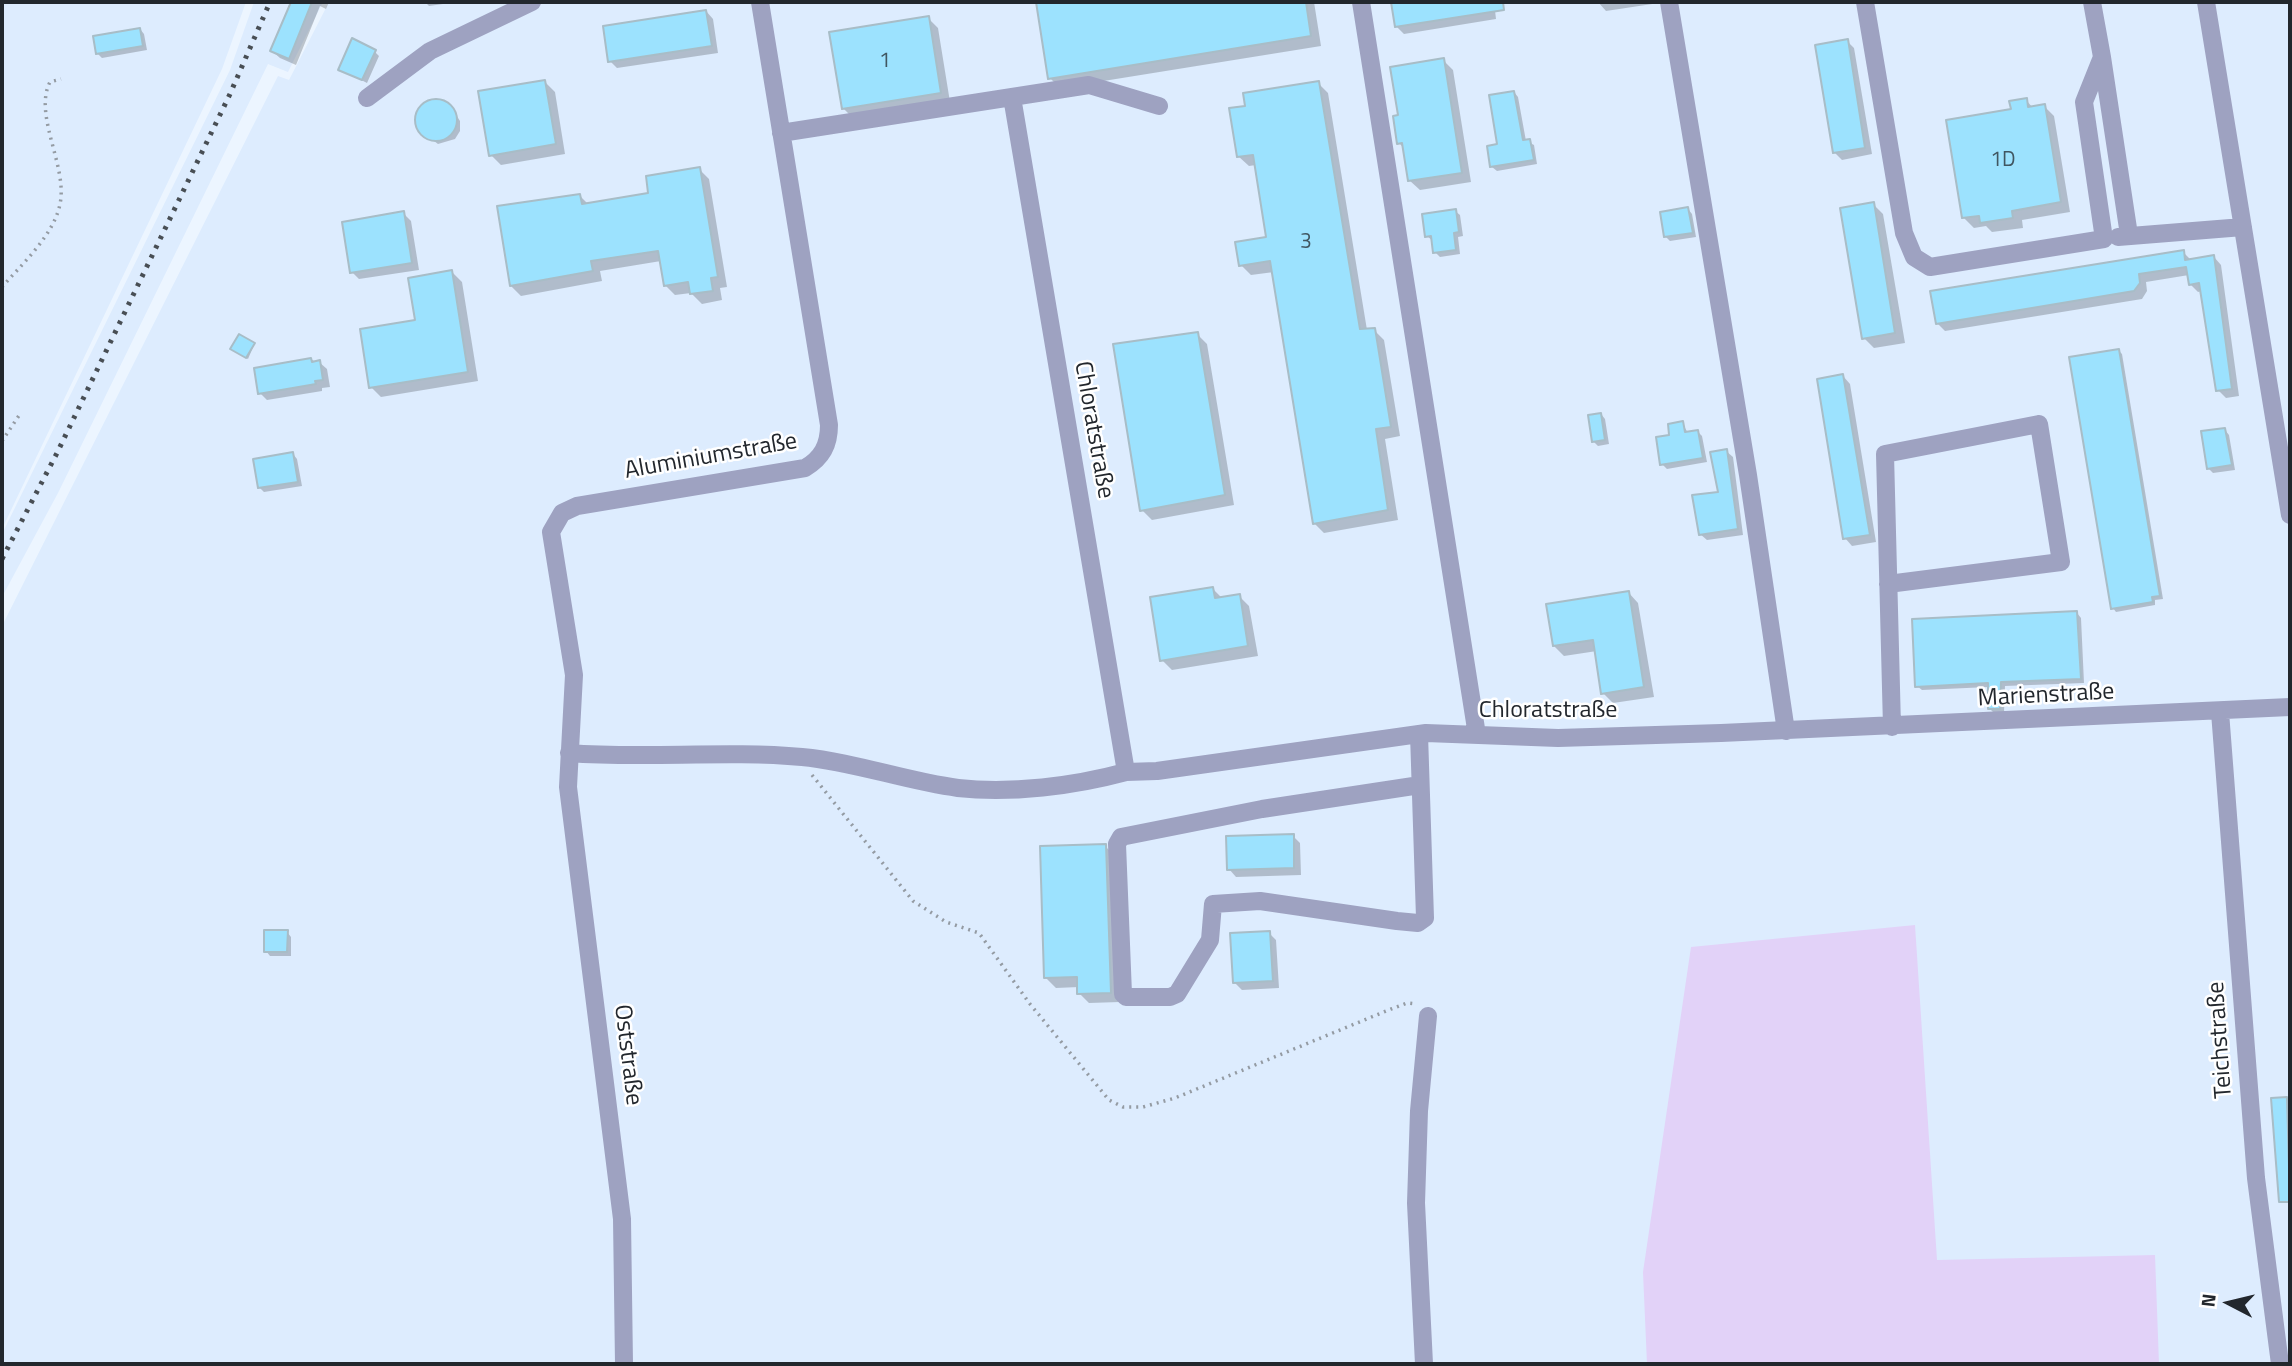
<!DOCTYPE html>
<meta charset="utf-8">
<style>
body{margin:0}
#map{position:relative;width:2292px;height:1366px;overflow:hidden;background:#ecf5ff;font-family:"Titillium Web",sans-serif}
canvas{display:block}
.frame{position:absolute;inset:0;border:4px solid #22272d;pointer-events:none}
.north{position:absolute;left:2194px;top:1268px;width:70px;height:70px;-webkit-text-stroke:5px #fff;paint-order:stroke;rotate:277deg;font-size:19px;font-weight:700;line-height:28px;text-align:center;color:#22272d}
.north::after{content:'';display:block;margin:auto;width:24px;height:32px;background:#22272d;clip-path:polygon(50% 0,100% 100%,50% 72%,0 100%)}
</style>
<div id="map">
<canvas width="2292" height="1366"></canvas>
<div class="frame"></div>
<div class="north">N</div>
</div>
<script>
const c = document.querySelector('canvas').getContext('2d');
c.lineJoin = 'round';
function fill(path, color) {
  c.fillStyle = color;
  c.fill(path, 'evenodd');
}
function stroke(path, color, width, dash) {
  c.strokeStyle = color;
  c.lineWidth = width;
  c.lineCap = dash ? 'butt' : 'round';
  c.setLineDash(dash || []);
  c.stroke(path);
}
function write(font, color, halo, rows, align = 'center') {
  c.font = font + ' "Titillium Web",sans-serif';
  c.lineWidth = 5;
  c.setLineDash([]);
  c.textBaseline = 'middle';
  c.strokeStyle = halo;
  c.fillStyle = color;
  for (const [text, x, y, turn = 0] of rows) {
    c.save();
    c.translate(x, y);
    c.rotate((+turn || 0) * Math.PI / 180);
    c.textAlign = isNaN(turn) ? turn : align;
    if (halo) c.strokeText(text, 0, 0);
    c.fillText(text, 0, 0);
    c.restore();
  }
}
fill(new Path2D(`
 M2 2H246L222 69 2 529Z
 M254 2H323L288 72 268 64 58 493 2 597V534L230 70Z
 M329 2H2290V1364H2V626L278 76 289 80Z`), '#ddecfe');
fill(new Path2D(`
 M1915 925 1937 1260 2155 1255 2159 1364H1647L1643 1272 1691 947Z`), '#e2d2f8');
fill(new Path2D(`
 M293 2H329L326 9 320 6 296 65 280 58 272 51Z
 M425 2H457L429 6Z
 M1037 2H1314L1321 46 1060 88 1050 78Z
 M1393 2H1494L1496 19 1404 34 1397 27Z
 M1598 2H1659V3L1606 11Z
 M706 11 713 19 718 53 617 68 610 61Z
 M928 18 938 28 950 102 853 118 843 108Z
 M140 29 144 34 147 50 102 58 97 53Z
 M1847 41 1854 48 1872 154 1842 160 1834 152Z
 M374 51 379 56 367 83 340 69Z
 M1443 60 1453 70 1471 182 1420 190 1409 180 1404 148 1399 143 1400 117Z
 M545 82 555 92 565 154 501 165 491 155Z
 M1318 83 1328 93 1367 330H1374L1384 340 1400 436 1385 439 1398 520 1324 533 1314 523 1274 272 1251 275 1241 265 1268 239 1256 165 1249 166 1238 156 1247 107Z
 M1514 92 1518 97 1526 141 1534 145 1537 164 1497 171 1492 167Z
 M435 100 451 107 460 121V131L455 139 438 144 418 129V111L424 104Z
 M2026 100 2033 108 2044 106 2054 116 2070 212 2022 220 2023 228 1992 232 1986 226 1974 228 1964 218 2013 111Z
 M699 169 709 179 727 287 720 288 722 300 702 304 691 293 675 295 665 285 661 261 600 271 602 281 521 296 511 286 580 196 588 204 650 194Z
 M1873 204 1883 214 1905 343 1874 348 1864 338Z
 M1688 209 1692 214 1696 237 1670 241 1665 236Z
 M1455 211 1460 215 1463 236 1458 237 1460 254 1440 257 1435 252 1433 241 1427 236Z
 M403 213 411 221 419 270 359 279 352 272Z
 M2183 252 2192 261 2214 257 2221 265 2239 396 2226 398 2218 390 2202 291 2198 292 2190 284 2189 275 2146 282 2147 291 2142 299 1945 331 1937 323Z
 M452 272 462 282 478 381 381 397 371 387Z
 M1197 334 1207 344 1234 505 1152 520 1142 510Z
 M254 345 248 359 234 350Z
 M2118 350 2122 354 2163 599 2155 600V605L2116 612 2113 608Z
 M311 360 319 362 327 369 330 387 322 388V391L267 400 260 393Z
 M1843 376 1850 384 1876 542 1852 546 1845 538Z
 M1601 414 1605 419 1609 444 1598 446 1593 441Z
 M1682 423 1688 433 1698 432 1702 436 1707 462 1667 469 1662 464 1671 436Z
 M2225 430 2229 435 2235 470 2213 473 2209 469Z
 M1726 451 1733 457 1743 535 1707 540 1700 534 1721 493Z
 M293 454 297 459 302 486 264 492 259 487Z
 M1213 589 1223 599 1239 596 1249 606 1258 656 1172 670 1162 660Z
 M1628 592 1638 603 1654 697 1613 703 1603 693 1597 651 1564 656 1554 646Z
 M2077 613 2081 618 2084 683 2005 686 2004 713H1994L1990 709 1989 687 1922 690 1917 686Z
 M1293 836 1300 843 1301 875 1236 877 1229 869Z
 M1105 846 1115 856 1120 1002 1089 1003 1079 993V987L1056 988 1045 977Z
 M287 932 291 937V956H270L266 951Z
 M1269 933 1276 940 1279 988 1242 990 1235 983Z
 M2287 1099 2290 1108V1178H2282Z`), '#0003');
const building = new Path2D(`
 M291 2H312L289 59 270 51Z
 M1036 2H1306L1311 36 1048 79Z
 M1391 2H1503L1504 10 1395 27Z
 M706 10 712 46 608 62 603 26Z
 M929 16 941 93 842 109 829 32Z
 M140 28 143 46 96 54 93 36Z
 M352 38 376 50 362 80 338 70Z
 M1848 39 1865 148 1833 153 1815 45Z
 M1444 58 1462 173 1408 181 1402 143 1397 144 1393 116 1398 115 1390 67Z
 M545 80 556 144 489 156 478 91Z
 M1319 81 1360 329 1375 328 1391 427 1376 429 1388 510 1313 524 1270 261 1239 266 1235 242 1266 237 1253 155 1237 157 1229 108 1245 106 1243 93Z
 M1514 91 1523 140 1530 139 1534 160 1490 167 1487 146 1497 144 1489 95Z
 M2027 98 2028 107 2045 104 2061 202 2012 211 2013 218 1980 223 1979 216 1962 218 1946 120 2011 109 2009 101Z
 M415 120a21 21 0 1 1 42 0a21 21 0 1 1-42 0Z
 M700 167 718 277 711 278 713 291 690 294 688 282 664 286 658 251 591 261 593 271 510 286 497 206 580 194 582 204 648 193 646 176Z
 M1874 202 1895 333 1862 339 1840 208Z
 M1688 207 1693 233 1664 237 1660 212Z
 M1456 209 1459 232 1454 233 1456 250 1433 253 1431 236 1425 237 1422 214Z
 M404 211 412 263 350 273 342 222Z
 M2184 250 2185 260 2214 255 2232 389 2216 391 2199 283 2189 285 2186 267 2139 274 2140 283 2134 291 1936 324 1930 291Z
 M452 270 468 372 369 388 360 329 415 320 408 278Z
 M1198 332 1225 495 1140 511 1113 344Z
 M239 334 255 343 246 358 230 349Z
 M2119 349 2160 596 2152 597 2153 602 2111 609 2069 357Z
 M311 358 312 362 320 360 323 380 315 381 316 384 258 394 254 368Z
 M1843 374 1870 535 1843 539 1817 379Z
 M1601 413 1605 440 1592 442 1588 415Z
 M1683 421 1685 432 1698 430 1703 458 1660 465 1656 437 1669 435 1668 424Z
 M2225 428 2232 465 2207 469 2201 431Z
 M1727 449 1738 529 1699 535 1692 495 1718 492 1710 452Z
 M293 452 298 482 258 488 253 459Z
 M1213 587 1215 598 1240 594 1248 646 1160 661 1150 597Z
 M1629 591 1644 687 1601 694 1593 640 1553 646 1546 604Z
 M2077 611 2081 679 2001 682 2000 709H1988V683L1915 687 1912 619Z
 M1294 834V868L1227 870 1226 836Z
 M1106 844 1111 993 1077 994V977L1044 978 1040 846Z
 M264 930H288L287 952H264Z
 M1270 931 1273 981 1233 983 1230 933Z
 M2287 1097 2290 1202H2279L2271 1098Z`);
fill(building, '#9ce2fe');
stroke(building, '#a8bdc7', 2);
stroke(new Path2D(`
 M2 287C22 264 54 235 60 204 68 167 33 115 50 82L61 79
 M2 441 20 414
 M812 775 913 901 946 922 979 933 1030 1004 1109 1100 1123 1107H1143L1175 1098 1391 1009 1407 1003 1416 1004`), '#949ba3', 3.5, [2, 5]);
stroke(new Path2D(`
 M1361 2 1477 735
 M1669 2 1748 475 1786 731
 M1865 2 1904 233 1914 257 1930 267 2104 239 2084 102 2102 57 2092 2
 M2206 2 2290 515
 M2102 57 2129 235
 M1012 97 1089 85 1159 106
 M367 98 430 51 532 2
 M2118 237 2243 227
 M1888 584 2061 562 2039 424 1885 454 1892 727
 M2220 712 2256 1178 2280 1364
 M1419 734 1425 918 1418 923 1397 921 1260 901 1213 904 1210 940 1177 994 1170 997H1126L1123 994 1117 844 1121 837 1262 809 1420 785
 M569 753C646 759 725 750 802 757 855 762 905 781 958 788 1011 794 1074 786 1126 772L1012 97 781 133
 M1126 772 1157 771 1426 733 1558 738 1721 733 2290 707
 M624 1364 622 1219 568 787 574 675 551 532 562 513 577 506 805 468C822 458 829 445 829 425L760 2
 M1424 1364 1416 1203 1419 1111 1428 1016`), '#9ea2c1', 18);
stroke(new Path2D(`
 M2 559 57 453 230 94 270 2`), '#484e54', 5, [3.5, 7]);
write('21px', '#405661', null, [
 ["1",885,62],
 ["1D",2003,161],
 ["3",1306,243]
]);
write('24px', '#22272d', '#fff', [
 ["Chloratstraße",1093,430,80],
 ["Aluminiumstraße",711,457,-10],
 ["Marienstraße",2046,696,-3],
 ["Chloratstraße",1548,711],
 ["Teichstraße",2221,1040,-94],
 ["Oststraße",627,1055,83]
]);
</script>
